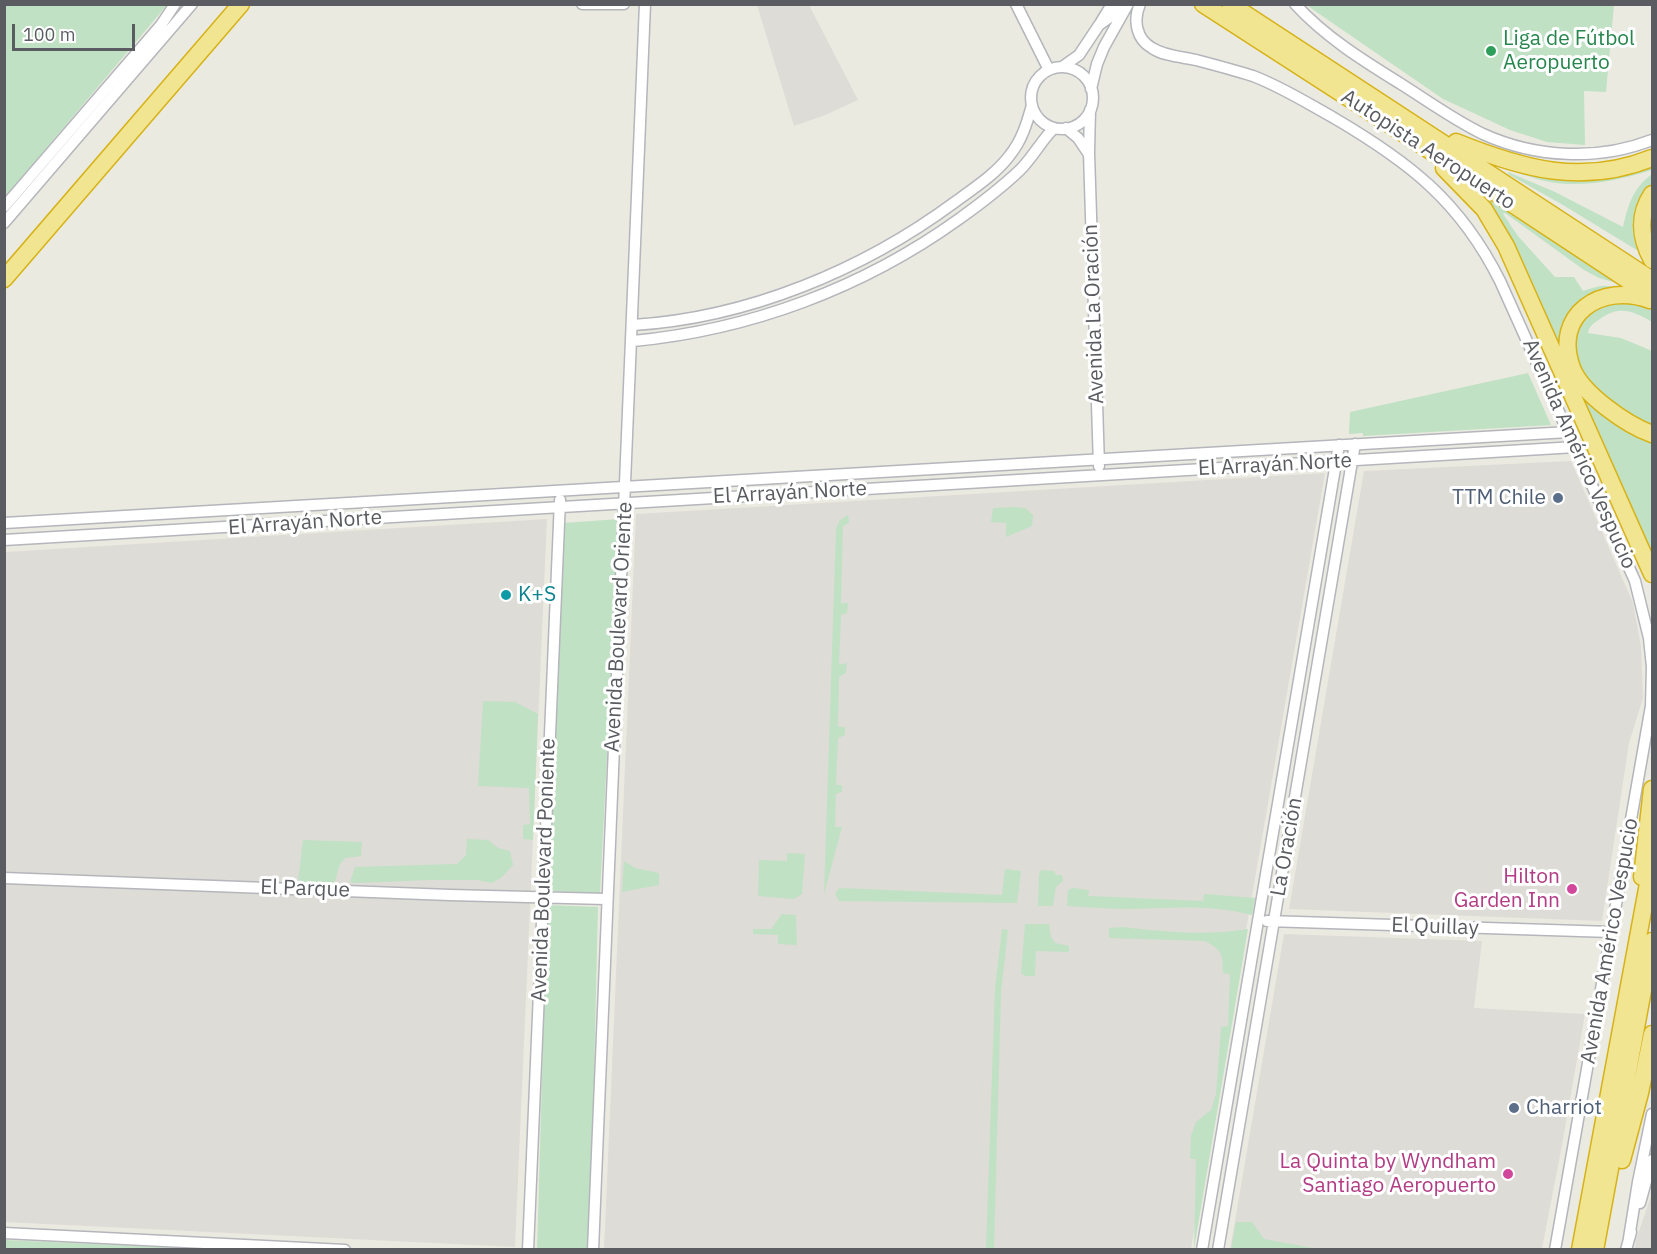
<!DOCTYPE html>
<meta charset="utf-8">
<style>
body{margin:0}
#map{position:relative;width:1657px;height:1254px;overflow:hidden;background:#ebeae1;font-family:"IBM Plex Sans",sans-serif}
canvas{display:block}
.frame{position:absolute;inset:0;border:6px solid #5a5c61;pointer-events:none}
.scale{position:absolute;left:12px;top:24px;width:123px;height:27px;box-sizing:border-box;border:3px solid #5a5c61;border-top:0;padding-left:8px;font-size:18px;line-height:21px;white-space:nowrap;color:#5a5c61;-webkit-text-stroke:4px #fff;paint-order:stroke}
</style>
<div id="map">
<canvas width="1657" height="1254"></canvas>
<div class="frame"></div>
<div class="scale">100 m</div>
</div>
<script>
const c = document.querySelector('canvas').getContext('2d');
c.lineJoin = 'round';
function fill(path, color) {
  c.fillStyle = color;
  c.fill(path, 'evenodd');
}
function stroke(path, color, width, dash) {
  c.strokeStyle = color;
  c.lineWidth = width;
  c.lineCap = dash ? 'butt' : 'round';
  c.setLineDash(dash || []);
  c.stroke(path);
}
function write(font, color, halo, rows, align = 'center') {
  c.font = font + ' "IBM Plex Sans",sans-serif';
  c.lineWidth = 6;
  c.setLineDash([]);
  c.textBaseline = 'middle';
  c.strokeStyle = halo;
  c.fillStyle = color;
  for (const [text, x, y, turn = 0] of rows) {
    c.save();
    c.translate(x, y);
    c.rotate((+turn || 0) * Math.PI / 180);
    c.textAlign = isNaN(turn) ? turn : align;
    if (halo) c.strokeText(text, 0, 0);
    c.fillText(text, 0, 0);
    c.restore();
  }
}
fill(new Path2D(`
 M757 5H809L858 100 823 116 794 126Z
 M1571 461 1633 603 1641 647 1643 698 1629 743 1602 921 1289 909 1364 471Z
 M1325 473 1191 1249 604 1250 636 514Z
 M547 519 515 1247 5 1222V552Z
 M1284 934 1482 941 1474 1008 1585 1014 1562 1145 1542 1249 1230 1250Z
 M1652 1193V1249H1635L1636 1240Z`), '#dddcd6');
fill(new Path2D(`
 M4 5H167L5 197H4Z
 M1307 5H1614L1606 92 1584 91 1585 145 1547 142 1510 130 1443 99 1315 11Z
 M1652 163V170C1613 182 1571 191 1531 177 1524 175 1519 174 1514 169Z
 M1508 172 1555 192 1623 227C1628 205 1633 188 1652 174V189L1640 252 1563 205 1508 174Z
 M1479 191 1628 286 1599 278 1584 270 1505 213 1503 214 1518 236 1555 277H1574L1583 291C1593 288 1606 282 1616 289L1605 292 1559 349 1488 202Z
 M1615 300 1652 308V322C1633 311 1619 305 1600 319 1594 323 1589 326 1588 333L1621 338 1650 350 1652 353V429L1641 425 1585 380 1573 347 1578 329 1588 314Z
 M1528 373 1551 425 1363 436V433L1349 434 1350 412Z
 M1583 392 1652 438V567L1578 396Z
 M1014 507 1025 508 1033 515 1032 526 1006 537V523L991 522 993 508Z
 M848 515 849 523 843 526 841 603H848L847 613 841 615 839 665 847 663 846 673 839 677 838 727H845V735L838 738 836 785H842V792L836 794 835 827H842L824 894 836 529 840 520Z
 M619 519 600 893 550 891 564 523Z
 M483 701 515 702 538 714 533 840 523 839V825L530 824 529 788 478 786Z
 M467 839 488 840 498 848 510 851 513 865 502 877 492 883 477 880H429L356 883 350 882 355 867 457 864 466 855Z
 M303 840 362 842 361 856 345 858 340 864 334 884 298 882Z
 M787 853 805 854 802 894 794 899 758 896 759 860 787 861Z
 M624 861 635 868 659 873V885L622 892Z
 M1005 869 1021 871 1017 903 839 901 835 894 839 888 1002 895Z
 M1041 870 1054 871 1056 875H1062L1063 881 1056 887 1053 906H1038L1039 874Z
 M1073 888 1089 890 1088 896 1203 901 1204 894 1255 898 1252 915C1207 904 1177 908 1132 909 1111 909 1089 907 1067 906L1068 890Z
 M547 905 598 907 590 1249 537 1250Z
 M782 914 796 915 797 945 778 944V935L753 934V929H771Z
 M1025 924H1049L1051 937 1055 943 1069 946V952L1036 951 1035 976H1025L1021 973Z
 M1123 927C1167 932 1204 936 1248 929L1194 1249 1196 1159H1190L1191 1136 1196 1122 1211 1110 1216 1094 1221 1027 1228 1026 1230 974 1223 973C1222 954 1223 951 1205 941L1109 938V928Z
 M1002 929 1008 930 1001 992 994 1249H986L995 988Z
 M1236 1222H1252L1264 1239 1318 1249H1231Z
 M5 1240 202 1249 5 1250Z`), '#c0e1c4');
const minor = new Path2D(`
 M582 4H624
 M1016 4 1049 70
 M1140 4C1133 20 1136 39 1152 48 1164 56 1182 57 1196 60 1215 65 1234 70 1253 76 1282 87 1307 103 1334 118 1409 162 1460 201 1500 281L1635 581 1649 638 1652 667 1651 706 1555 1250
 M1295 4C1325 37 1364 61 1401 84 1428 101 1454 120 1483 134 1536 158 1598 161 1652 140
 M1101 22 1112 4
 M1062 67 1079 55 1099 25 1124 7
 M1031 98a31 31 0 1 1 62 0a31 31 0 1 1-62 0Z
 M1091 89 1097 64 1104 47 1128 4
 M1090 110 1089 153 1099 466
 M1066 128 1078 138 1088 153
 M4 207 161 25 175 4
 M4 223 192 4
 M633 325C748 318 863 270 955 202 974 188 996 174 1010 155 1022 140 1027 123 1032 105
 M633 341C750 330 863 288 959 219 980 204 1001 188 1020 170 1033 157 1041 141 1054 128
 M4 523 1569 432
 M4 540 1576 447
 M4 878 450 895 606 899
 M1267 921 1611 932
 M1640 1203 1652 1160
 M4 1233 345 1250
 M1629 1238 1638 1182 1652 1114
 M528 1250 560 500
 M593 1250C608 834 630 420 645 4
 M1202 1250 1339 445
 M1218 1250 1355 444
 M1626 1250 1631 1232`);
const highway = new Path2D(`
 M1203 4 1485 186 1652 296
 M1230 4 1652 280
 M1456 142C1523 169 1582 186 1652 158
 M1444 168 1484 209 1506 246 1652 574
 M1652 194C1638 215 1640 238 1652 260
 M4 279 241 4
 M1650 300C1602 282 1552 314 1572 368 1582 394 1627 425 1652 434
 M1642 877 1652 789
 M1622 1160 1640 1093 1652 1034
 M1580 1250 1652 862
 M1595 1250 1652 941`);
stroke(minor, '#b4b6bb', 13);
stroke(highway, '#d6b216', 19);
stroke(minor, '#fff', 10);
stroke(highway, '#f2e592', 16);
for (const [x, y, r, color] of [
 [1491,51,6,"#2e9e5b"],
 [1558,498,6,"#5c6f8a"],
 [506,595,6,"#0f9aa8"],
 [1572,889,6,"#d1479c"],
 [1514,1108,6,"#5c6f8a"],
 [1508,1174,6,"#d1479c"]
]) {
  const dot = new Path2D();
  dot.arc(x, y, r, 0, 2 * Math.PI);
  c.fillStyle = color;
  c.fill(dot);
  stroke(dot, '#fff', 2);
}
write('21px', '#27864d', '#fff', [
 ["Liga de Fútbol",1503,39],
 ["Aeropuerto",1503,63]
], 'left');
write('21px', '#5a5c61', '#fff', [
 ["Autopista Aeropuerto",1428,150,33],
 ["Avenida La Oración",1094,314,-92],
 ["Avenida Américo Vespucio",1579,454,66],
 ["El Arrayán Norte",1275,465,-3],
 ["El Arrayán Norte",790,493,-3],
 ["El Arrayán Norte",305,523,-4],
 ["Avenida Boulevard Oriente",619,627,-87],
 ["La Oración",1287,847,-80],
 ["Avenida Boulevard Poniente",544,870,-88],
 ["El Parque",305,889,2],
 ["El Quillay",1435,927,2],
 ["Avenida Américo Vespucio",1610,941,-80]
]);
write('21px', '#4e5e75', '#fff', [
 ["TTM Chile",1546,498],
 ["Charriot",1526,1108,"left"]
], 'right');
write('21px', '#0d838f', '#fff', [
 ["K+S",518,595]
], 'left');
write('21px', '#b23c85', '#fff', [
 ["Hilton",1560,877],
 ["Garden Inn",1560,901],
 ["La Quinta by Wyndham",1496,1162],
 ["Santiago Aeropuerto",1496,1186]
], 'right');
</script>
